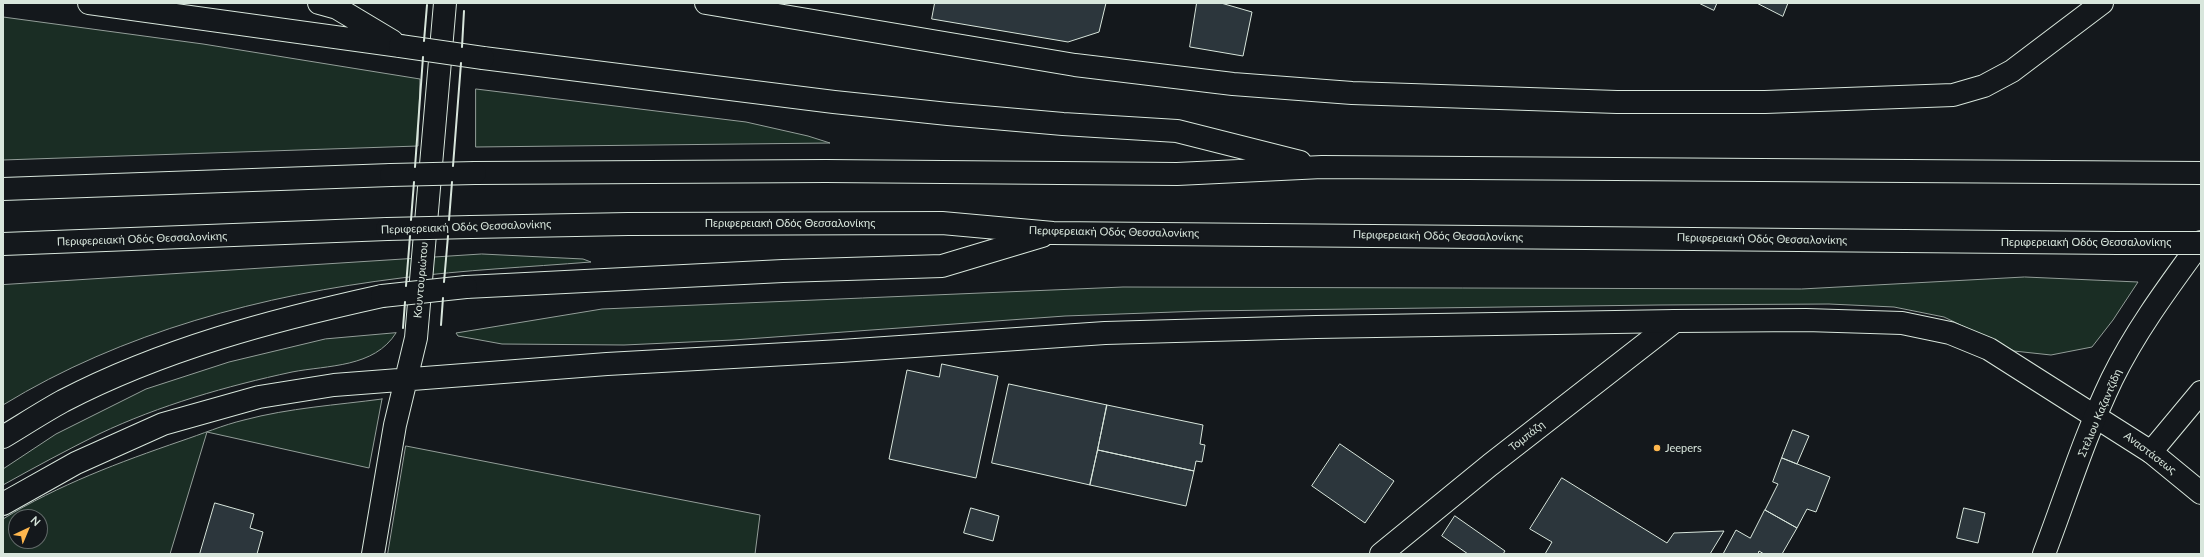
<!DOCTYPE html>
<meta charset="utf-8">
<style>
body{margin:0}
#map{position:relative;width:2204px;height:557px;overflow:hidden;background:#14181c;font-family:Lato,sans-serif}
canvas{display:block}
.frame{position:absolute;inset:0;border:4px solid #d8e6dc;pointer-events:none}
.north{position:absolute;left:8px;top:509px;width:40px;height:40px;box-sizing:border-box;background:#14181c;border:1px solid #626a69;border-radius:50%;rotate:44deg;font-size:11px;font-weight:700;line-height:16px;text-align:center;color:#d8e6dc}
.north::after{content:'';display:block;margin:auto;width:14px;height:18px;background:#ffb74d;clip-path:polygon(50% 0,100% 100%,50% 72%,0 100%)}
</style>
<div id="map">
<canvas width="2204" height="557"></canvas>
<div class="frame"></div>
<div class="north">N</div>
</div>
<script>
const c = document.querySelector('canvas').getContext('2d');
c.lineJoin = 'round';
function fill(path, color) {
  c.fillStyle = color;
  c.fill(path, 'evenodd');
}
function stroke(path, color, width, dash) {
  c.strokeStyle = color;
  c.lineWidth = width;
  c.lineCap = dash ? 'butt' : 'round';
  c.setLineDash(dash || []);
  c.stroke(path);
}
function write(font, color, halo, rows, align = 'center') {
  c.font = font + ' Lato,sans-serif';
  c.lineWidth = 3;
  c.setLineDash([]);
  c.textBaseline = 'middle';
  c.strokeStyle = halo;
  c.fillStyle = color;
  for (const [text, x, y, turn = 0] of rows) {
    c.save();
    c.translate(x, y);
    c.rotate((+turn || 0) * Math.PI / 180);
    c.textAlign = isNaN(turn) ? turn : align;
    if (halo) c.strokeText(text, 0, 0);
    c.fillText(text, 0, 0);
    c.restore();
  }
}
const green = new Path2D(`
 M3 17 203 44 420 79 418 146 3 160Z
 M476 89 746 122 808 136 830 143 476 147Z
 M482 254 583 259 591 262C528 267 464 270 401 278 263 295 122 332 3 405V285Z
 M2025 277 2138 282 2113 320 2092 347 2051 355 2014 351 1944 317 1894 307 1829 304 1658 305 1202 311 1065 316 733 340 624 345 502 344 458 336 456 333 602 309 1123 287 1801 289Z
 M396 333C374 368 328 365 292 372 227 386 160 405 99 434 67 450 35 467 3 485V469L56 434 146 389 229 362 325 339Z
 M382 399 369 468 207 432 170 554H3V519C58 485 120 462 181 441 202 434 223 425 244 420 289 408 337 405 382 399ZM16 517H40V541H16Z
 M406 446 760 515 755 554H388Z`);
fill(green, '#1a2d24');
stroke(green, '#939e99', 1);
const building = new Path2D(`
 M935 3H1106L1099 32 1068 42 932 19Z
 M1197 3H1221L1252 12 1243 56 1190 47Z
 M1699 3H1717L1714 10Z
 M1757 3H1788L1783 16Z
 M942 364 998 376 976 478 889 459 907 370 939 377Z
 M1009 384 1107 405 1090 485 992 463Z
 M1107 405 1203 425 1200 444 1205 445 1202 462 1196 461 1194 471 1098 450Z
 M1793 430 1809 436 1797 464 1782 458Z
 M1340 444 1394 481 1365 523 1312 486Z
 M1098 450 1194 471 1186 506 1090 485Z
 M1782 458 1830 477 1816 512 1807 509 1797 528 1765 510 1778 484 1773 482Z
 M1562 478 1667 543 1674 533 1724 531 1710 554H1545L1552 542 1530 529Z
 M215 503 254 514 250 528 263 532 257 554H200Z
 M971 508 999 516 993 541 964 533Z
 M1964 508 1985 513 1978 543 1957 538Z
 M1765 510 1797 528 1782 554H1764L1759 551 1758 554H1723L1736 530 1750 538Z
 M1455 516 1505 551 1503 554H1468L1442 536Z`);
fill(building, '#2c363c');
stroke(building, '#d8e6dc', 1);
const minor = new Path2D(`
 M706 3 1075 65 1233 84 1352 93 1617 102H1765L1953 95 1984 86 2012 71 2102 3
 M2151 452 2201 493
 M1381 554 1490 465 1675 321`);
const tertiary = new Path2D(`
 M3 504 76 463 163 424 259 397 334 385 607 364 841 351 1105 333 1316 327 1675 321 1806 320 1902 323 1950 333 1989 349 2151 452 2201 392
 M373 554 395 425 416 338 445 3`);
const secondary = new Path2D(`
 M2044 554C2066 496 2085 435 2112 379 2136 330 2169 286 2201 242`);
const trunk = new Path2D(`
 M89 3 400 46
 M319 3 337 8 392 41
 M483 58 834 102 948 114 1063 124 1177 131 1300 162
 M475 173 826 171 1177 174 1322 167 2201 173
 M3 189 391 175
 M471 227 628 224 942 223 1053 233 2118 243
 M3 244 387 229
 M466 287 783 271 942 266 1042 236
 M3 437C23 425 43 412 63 401 163 349 273 320 382 296`);
stroke(minor, '#d8e6dc', 24);
stroke(tertiary, '#d8e6dc', 24);
stroke(secondary, '#d8e6dc', 24);
stroke(trunk, '#d8e6dc', 24);
stroke(minor, '#14181c', 22);
stroke(tertiary, '#14181c', 22);
stroke(secondary, '#14181c', 22);
stroke(trunk, '#14181c', 22);
const trunkBridge = new Path2D(`
 M400 46 483 58
 M391 175 475 173
 M387 229 471 227
 M2118 243H2201
 M382 296 466 287`);
stroke(trunkBridge, '#d8e6dc', 24, []);
stroke(trunkBridge, '#14181c', 22);
stroke(new Path2D(`
 M424 41 427 5
 M462 47 464 11
 M453 166 461 63
 M415 167 423 57
 M411 220 414 182
 M449 220 452 182
 M444 282 448 236
 M406 286 410 236
 M441 325 443 298
 M403 328 405 302`), '#d8e6dc', 2);
for (const [x, y, r, color] of [
 [1657,448,4,"#ffb74d"]
]) {
  const dot = new Path2D();
  dot.arc(x, y, r, 0, 2 * Math.PI);
  c.fillStyle = color;
  c.fill(dot);
  stroke(dot, '#14181c', 1.5);
}
write('11px', '#d8e6dc', '#14181c', [
 ["Περιφερειακή Οδός Θεσσαλονίκης",790,223],
 ["Περιφερειακή Οδός Θεσσαλονίκης",466,227,-2],
 ["Περιφερειακή Οδός Θεσσαλονίκης",1114,232,1],
 ["Περιφερειακή Οδός Θεσσαλονίκης",1438,236,1],
 ["Περιφερειακή Οδός Θεσσαλονίκης",142,239,-2],
 ["Περιφερειακή Οδός Θεσσαλονίκης",1762,239,1],
 ["Περιφερειακή Οδός Θεσσαλονίκης",2086,242],
 ["Κουντουριώτου",421,280,-85],
 ["Στέλιου Καζαντζίδη",2100,413,-67],
 ["Τομπάζη",1527,436,-38],
 ["Αναστάσεως",2150,453,37]
]);
write('11px', '#d8e6dc', '#14181c', [
 ["Jeepers",1665,448]
], 'left');
</script>
